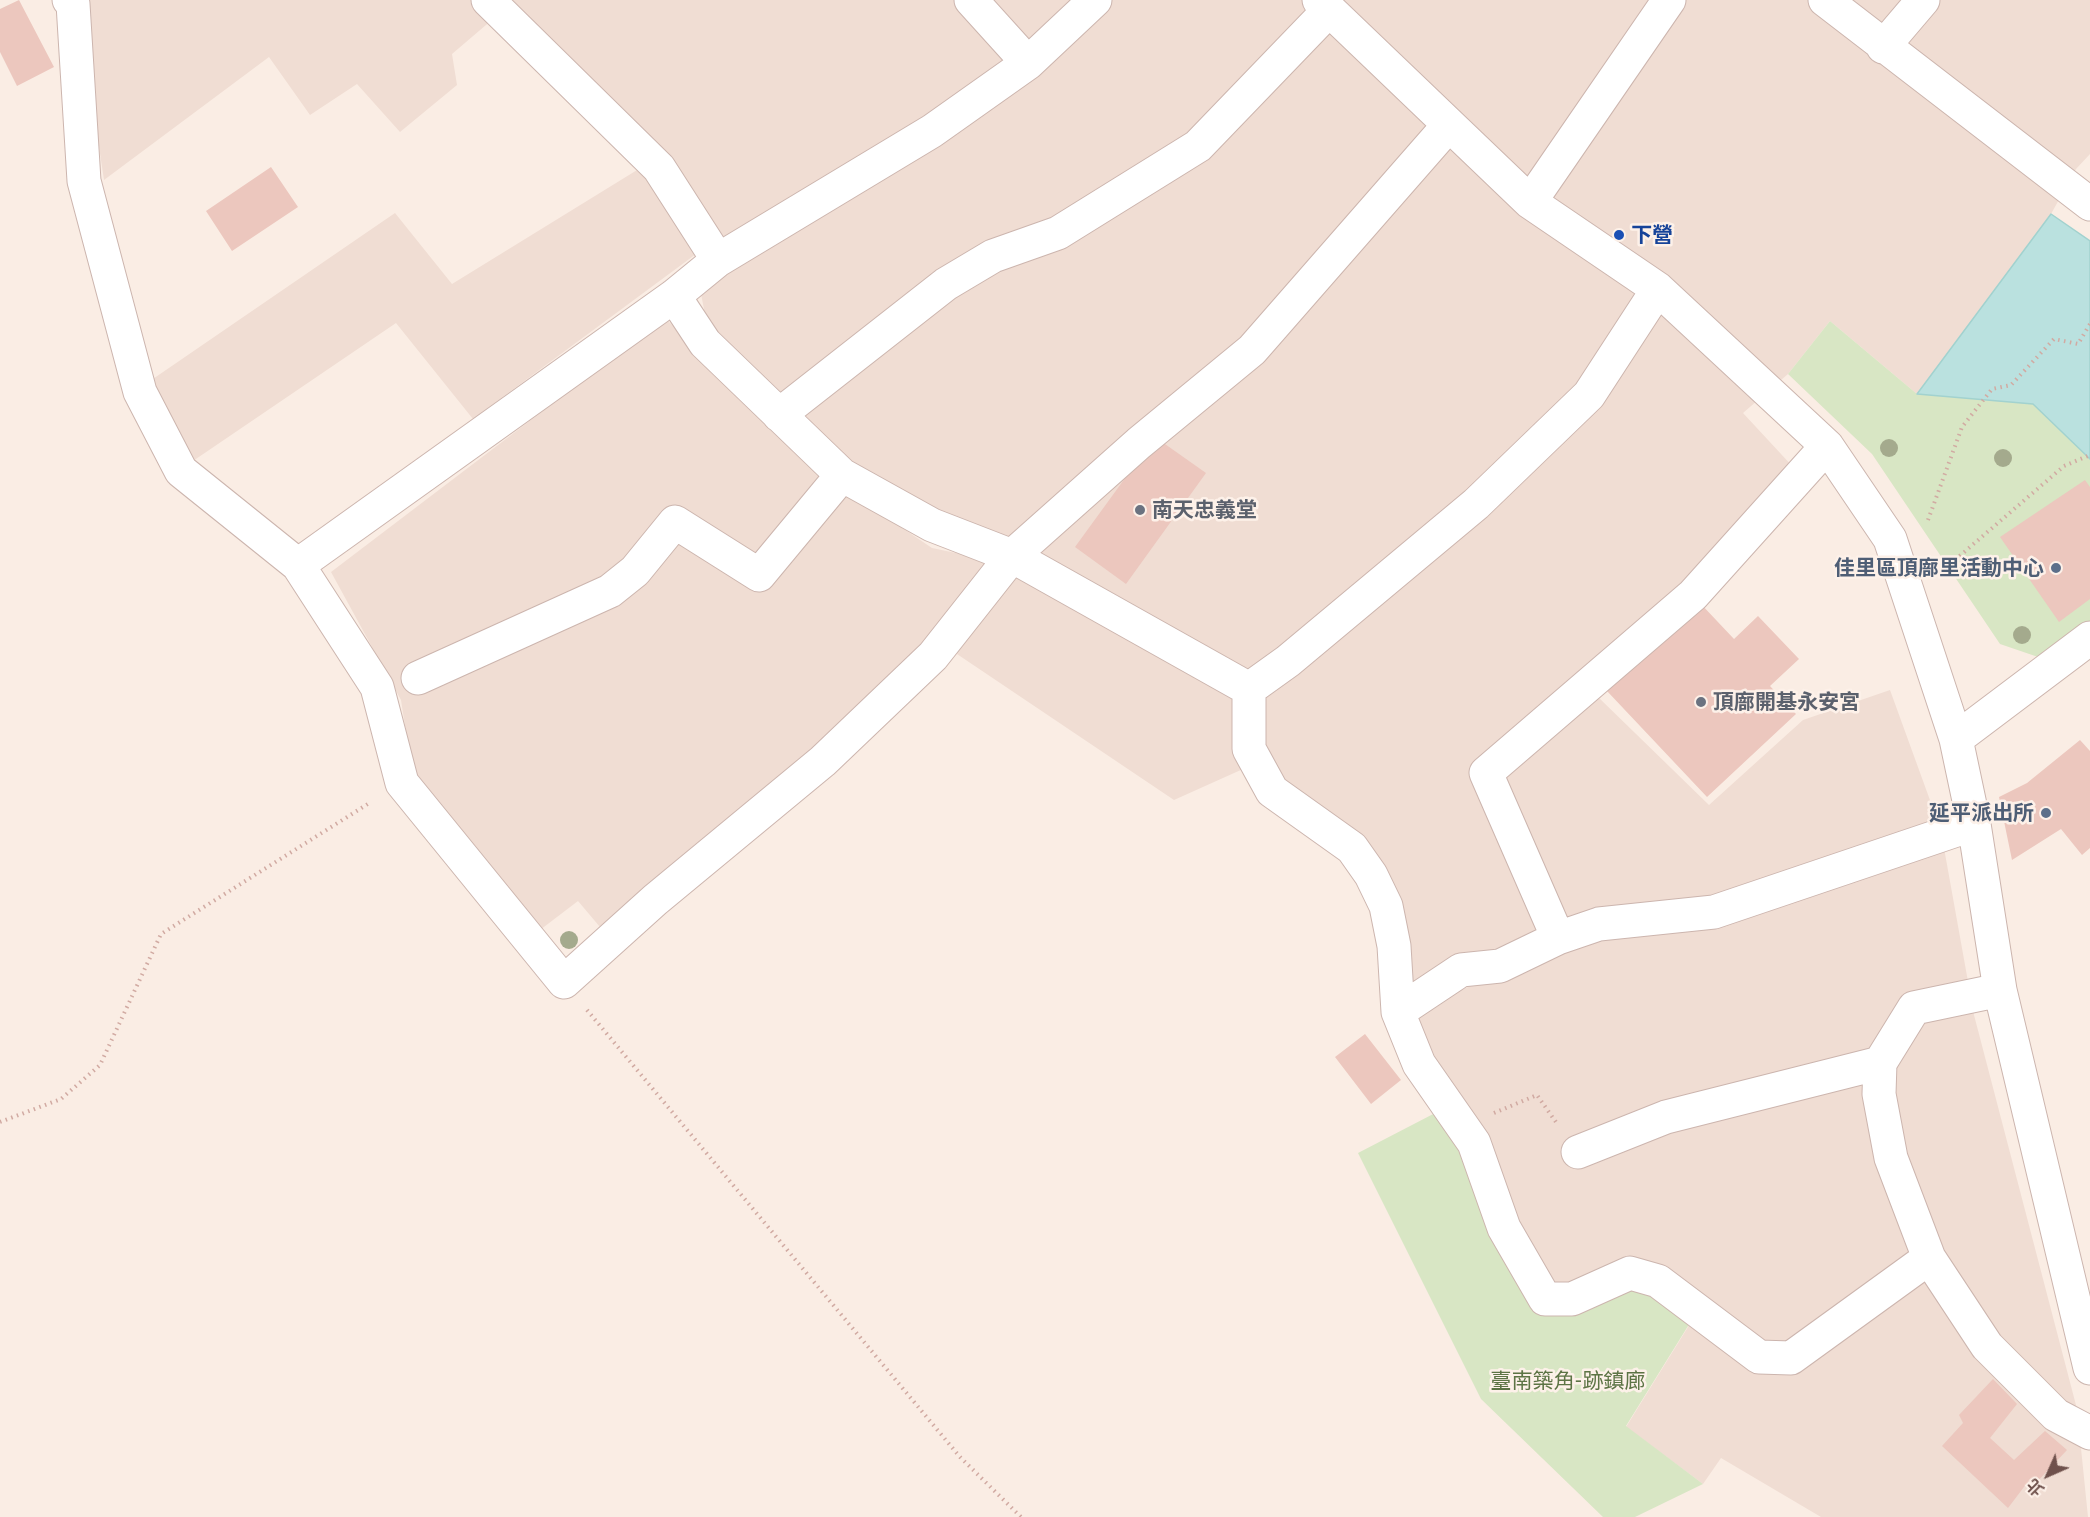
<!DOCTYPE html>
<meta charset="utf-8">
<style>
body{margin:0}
#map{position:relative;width:2090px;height:1517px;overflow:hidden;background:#faede4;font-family:Lato,"Noto Sans TC",sans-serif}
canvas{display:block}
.north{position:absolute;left:2018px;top:1445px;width:60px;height:60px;-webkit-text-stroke:4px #fdf1e9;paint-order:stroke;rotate:225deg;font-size:16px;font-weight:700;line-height:24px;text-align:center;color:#6f514c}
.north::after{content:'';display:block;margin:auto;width:21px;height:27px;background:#6f514c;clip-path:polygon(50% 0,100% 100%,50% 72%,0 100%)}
</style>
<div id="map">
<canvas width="2090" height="1517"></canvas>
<div class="north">北</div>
</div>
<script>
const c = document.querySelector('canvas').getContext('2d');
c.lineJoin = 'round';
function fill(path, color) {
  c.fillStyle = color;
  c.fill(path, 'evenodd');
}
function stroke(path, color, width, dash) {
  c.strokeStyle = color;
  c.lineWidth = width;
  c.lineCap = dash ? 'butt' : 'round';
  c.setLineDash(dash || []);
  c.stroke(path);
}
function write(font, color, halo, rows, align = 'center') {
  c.font = font + ' Lato,"Noto Sans TC",sans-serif';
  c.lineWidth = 5;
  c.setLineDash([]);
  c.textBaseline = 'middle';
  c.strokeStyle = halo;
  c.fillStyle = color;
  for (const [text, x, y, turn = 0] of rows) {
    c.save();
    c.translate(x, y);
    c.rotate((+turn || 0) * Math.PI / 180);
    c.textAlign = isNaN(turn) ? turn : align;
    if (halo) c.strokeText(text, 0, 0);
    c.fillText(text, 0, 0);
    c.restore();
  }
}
fill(new Path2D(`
 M77 0H474L493 19 452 54 457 85 400 132 357 84 310 115 269 57 104 180Z
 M500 0H2090V154L2076 169 2051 214 1917 394 1830 321 1788 374 1743 413 1794 468 1683 590 1476 772 1548 937 1410 990 1393 901 1278 783 1258 746 1263 692 849 468 710 339 701 294 735 266Z
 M642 167 696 254 473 419 396 323 190 463 147 383 395 213 452 284Z
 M665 318 829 479 932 548 989 560 907 669 600 927 578 901 536 933 413 777 401 700 331 572Z
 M1015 573 1239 695 1243 769 1174 800 951 650Z
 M1890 690 1939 825 1712 903 1562 924 1499 778 1597 696 1709 805 1803 720Z
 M1944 848 1974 1015 2077 1409 2088 1517H1821L1721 1458 1703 1484 1626 1427 1701 1306 1568 1293 1547 1287 1407 1016 1550 948Z`), '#f0ddd3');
fill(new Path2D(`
 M2051 214 2090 241V621L2041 658 2000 644 1872 454 1788 374 1830 321 1917 394Z
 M1439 1111 1545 1309 1631 1284 1693 1318 1626 1426 1703 1484 1635 1517H1603L1481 1399 1358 1153Z`), '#d8e6c4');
const water = new Path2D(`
 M2051 214 2090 241V459L2033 404 1917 394Z`);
fill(water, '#bae1df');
stroke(water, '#a2d2cf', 1.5);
fill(new Path2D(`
 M19 0 54 67 17 86 0 52V9Z
 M271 167 298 207 232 251 206 211Z
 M1155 437 1206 473 1126 584 1075 547Z
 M2085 480 2090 487V599L2059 622 2000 537Z
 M1700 603 1734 639 1758 616 1799 659 1770 686 1796 714 1707 797 1607 691Z
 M2080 740 2090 751V848L2082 855 2061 829 2012 860 1999 797 2027 783Z
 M1365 1034 1401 1080 1371 1104 1335 1057Z
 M1993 1379 2017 1404 1990 1438 2014 1460 2045 1431 2067 1450 2033 1486 2027 1483 2008 1508 1942 1446 1963 1423 1959 1415Z`), '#ecc7be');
const minor = new Path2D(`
 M69 0 73 4 84 181 140 392 181 471 298 565 377 687 402 783 564 982 655 900 823 761 933 656 1012 556 1249 689 1288 661 1476 504 1589 395 1658 289
 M488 0 659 168 718 260
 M971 0 1028 63
 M1319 0 1530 202 1658 289 1827 446 1890 539 1956 739 1974 824 2000 990 2090 1368
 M1825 0 2090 204
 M1883 47 1923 0
 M1530 202 1669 0
 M674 296 705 343 842 475 932 525 1012 556 1139 443 1252 350 1448 126
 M779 415 946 284 993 256 1058 233 1198 146 1329 10
 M298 565 674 296 718 260 932 131 1028 63 1095 0
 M418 678 610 591 635 571 675 522 759 575 842 475
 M1249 689V749L1272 791 1352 848 1371 875 1386 906 1394 946 1398 1012 1419 1064 1474 1143 1504 1228 1545 1299H1572L1630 1273 1658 1281 1759 1357 1791 1358 1929 1258
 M1956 739 2090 638
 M1558 938 1486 773 1693 595 1827 446
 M2000 990 1914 1008 1880 1063 1879 1094 1891 1158 1929 1258 1987 1346 2056 1415 2090 1433
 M1398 1012 1461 970 1500 966 1558 938 1599 924 1714 912 1974 824
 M1578 1152 1666 1117 1880 1063`);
stroke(minor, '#ccb5ae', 35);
stroke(new Path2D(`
 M1928 520 1962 427 1992 389 2011 385 2054 339 2078 344 2090 324
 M1955 560 2064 466 2090 455
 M587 1010 960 1457 1021 1517
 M1494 1113 1537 1095 1558 1125
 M0 1122 61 1099 100 1065 161 934 371 802`), '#d1aaa2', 4, [1.5, 4.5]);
stroke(minor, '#fff', 33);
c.fillStyle = '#a4aa8d';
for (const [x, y] of [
 [1889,448],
 [2003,458],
 [2022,635],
 [569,940]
]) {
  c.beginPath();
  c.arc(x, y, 9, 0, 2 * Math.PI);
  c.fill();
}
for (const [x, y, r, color] of [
 [1619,235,6,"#1a4fb4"],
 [1140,510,6,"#6b7280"],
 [2056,568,6,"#5c6f8a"],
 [1701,702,6,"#6b7280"],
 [2046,813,6,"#5c6f8a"]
]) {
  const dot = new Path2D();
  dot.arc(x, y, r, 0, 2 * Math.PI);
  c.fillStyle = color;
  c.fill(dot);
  stroke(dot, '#fdf1e9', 2);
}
write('bold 21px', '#164399', '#fdf1e9', [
 ["下營",1631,235]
], 'left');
write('bold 21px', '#5b616d', '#fdf1e9', [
 ["南天忠義堂",1152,510],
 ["頂廍開基永安宮",1713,702]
], 'left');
write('bold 21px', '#4e5e75', '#fdf1e9', [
 ["佳里區頂廍里活動中心",2044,568],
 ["延平派出所",2034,813]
], 'right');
write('21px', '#5d7445', '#fdf1e9', [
 ["臺南築角-跡鎮廊",1568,1381]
]);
</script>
